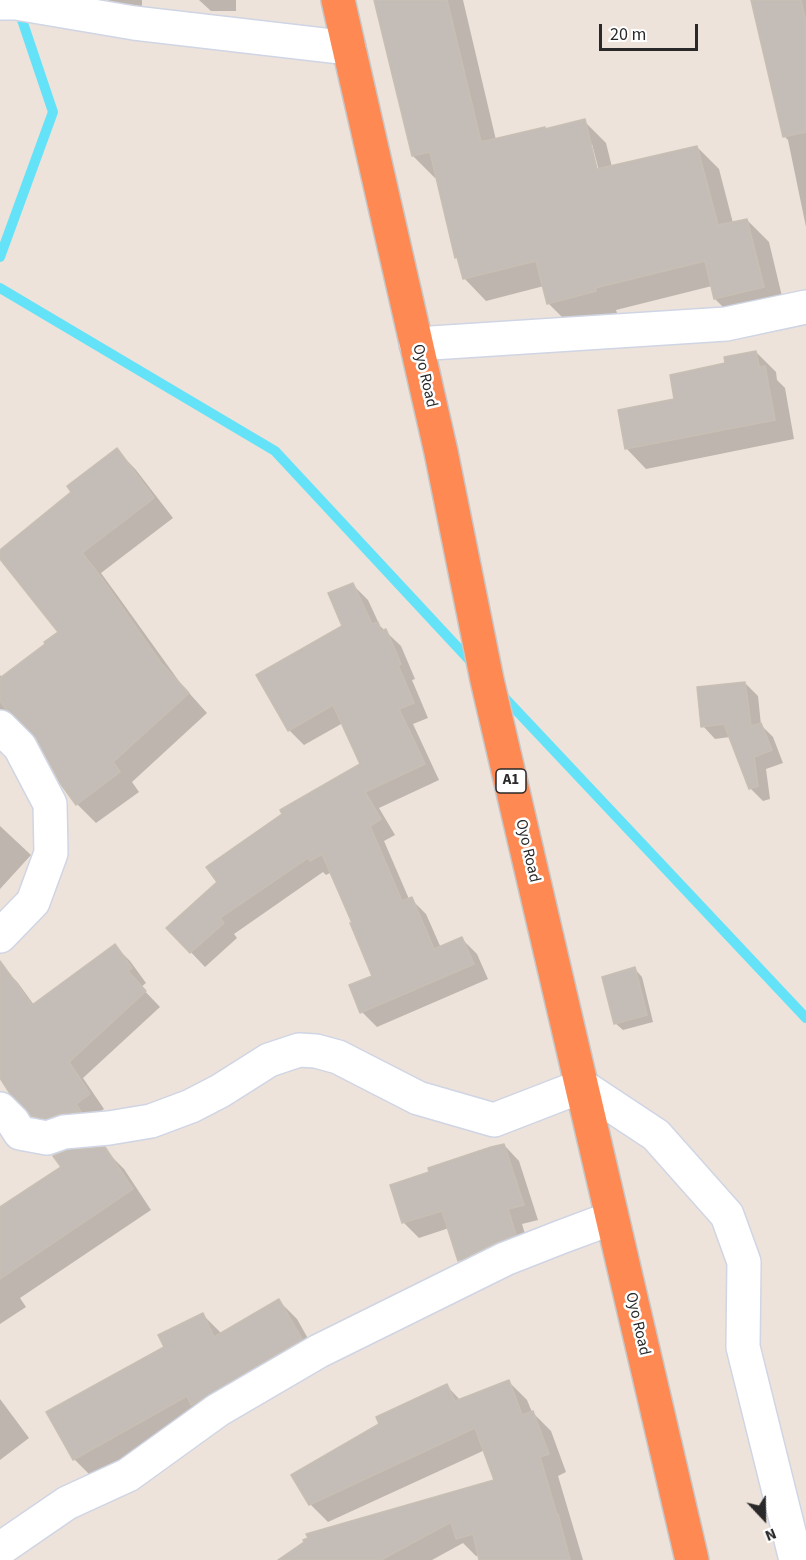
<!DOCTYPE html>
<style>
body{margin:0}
#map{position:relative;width:806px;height:1560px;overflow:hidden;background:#ede3da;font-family:"Source Sans 3",sans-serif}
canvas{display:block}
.north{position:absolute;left:734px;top:1488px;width:60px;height:60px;-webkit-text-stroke:4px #fff;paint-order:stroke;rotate:158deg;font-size:16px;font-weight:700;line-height:24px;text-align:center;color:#292929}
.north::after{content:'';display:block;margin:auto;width:21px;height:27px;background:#292929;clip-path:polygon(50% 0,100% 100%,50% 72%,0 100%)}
.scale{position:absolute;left:599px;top:24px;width:99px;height:27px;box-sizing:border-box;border:3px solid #292929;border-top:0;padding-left:8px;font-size:18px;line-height:21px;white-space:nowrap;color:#292929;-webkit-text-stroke:4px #fff;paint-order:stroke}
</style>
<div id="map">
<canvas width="806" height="1560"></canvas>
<div class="north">N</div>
<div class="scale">20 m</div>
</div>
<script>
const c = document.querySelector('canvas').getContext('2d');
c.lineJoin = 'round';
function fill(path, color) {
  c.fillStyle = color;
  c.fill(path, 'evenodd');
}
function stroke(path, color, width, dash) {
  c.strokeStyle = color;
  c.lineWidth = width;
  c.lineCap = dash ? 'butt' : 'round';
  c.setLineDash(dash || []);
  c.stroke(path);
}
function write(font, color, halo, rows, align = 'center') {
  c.font = font + ' "Source Sans 3",sans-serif';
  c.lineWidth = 5;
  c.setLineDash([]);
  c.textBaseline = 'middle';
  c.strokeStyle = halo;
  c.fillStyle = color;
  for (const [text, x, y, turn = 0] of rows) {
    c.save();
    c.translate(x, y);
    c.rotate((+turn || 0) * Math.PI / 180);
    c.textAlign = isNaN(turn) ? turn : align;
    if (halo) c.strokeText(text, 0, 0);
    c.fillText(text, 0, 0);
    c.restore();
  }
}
fill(new Path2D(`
 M108 0H142V6H114Z
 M199 0H236V11H211Z
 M376 0H463L496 140 584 121 606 143 612 167 697 147 719 169 733 223 747 220 769 242 785 309 737 321 715 299 712 286 616 310 617 313 570 325 548 303 544 286 486 301 464 278 460 260 456 257 437 177 435 178 413 156ZM589 144H592L600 175 597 176Z
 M753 0H806V227L788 140 784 136Z
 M756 352 776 372 777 380 785 388 794 439 646 469 626 448 676 400 727 365Z
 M117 450 136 470 173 518 101 573 117 595 181 684 207 713 132 782 139 792 96 823 77 804 35 733 22 723 14 728 0 715V675L3 678 61 632 0 557V552L74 493Z
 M353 585 368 600 380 626 401 646 415 679 412 680 428 718 413 724 439 780 379 808 395 835 384 841 409 899H411L426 914 441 948 462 939 477 954 488 979 377 1027 362 1012 374 976 354 924 332 872 326 875 323 872 234 934 237 938 205 967 168 928 362 764 343 723 304 745 289 730 344 626Z
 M745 683 758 696 761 725 773 737 783 763 766 769 770 799 763 801 750 788 730 737 715 739 703 726Z
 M0 826 31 855 0 889Z
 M115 946 130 961 146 983 141 987 160 1007 83 1078 104 1109 89 1119 48 1130 33 1115 0 1061V971L4 968 18 983 34 1005Z
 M635 969 642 977 653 1022 623 1030 615 1023Z
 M504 1145 519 1161 538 1220 522 1224 530 1250 475 1275 460 1260 449 1228 419 1238 404 1223 392 1186Z
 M104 1149 124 1169 151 1210 20 1298 26 1307 0 1324V1209Z
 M279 1301 297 1319 319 1358 92 1477 74 1459 166 1348 203 1315 222 1334Z
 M509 1382 527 1400 532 1412 551 1431 566 1472 558 1476 583 1560H481L480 1555 476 1556 463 1543 432 1560H280L496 1481 485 1450 328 1522 310 1504 447 1386 461 1401Z
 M0 1399 29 1438 0 1460Z`), '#0003');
stroke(new Path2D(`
 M0 257 53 112 18 8
 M0 288 275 451 475 666
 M500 693 806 1018`), '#64e2f8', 10);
const building = new Path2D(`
 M374 0H447L481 142 545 127V129L585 119 597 169 697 146 718 225 747 219 764 287 714 299 705 261 595 288 596 291 547 304 536 261 463 279 457 257 455 258 430 152 412 156Z
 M751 0H801L806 23V132L783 137Z
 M756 351 759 367 765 366 775 420 625 449 618 410 674 399 670 375 725 363 724 357Z
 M117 448 154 498 82 553 98 573 161 663 189 693 113 762 120 772 76 805 60 783 36 738 13 714 7 710 0 701V678L45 644 44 642 58 632 0 559V550L71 492 67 486Z
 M353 583 372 624 378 622 381 631 386 629 401 664 398 665 414 703 399 709 425 764 365 792 381 819 370 826 402 901 412 897 434 949 462 937 474 964 360 1013 349 985 372 976 350 923H352L322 854 310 861 308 858 220 918 224 923 190 953 166 928 217 882 206 867 282 814 280 810 360 764 333 705 288 731 256 675 342 626 328 593Z
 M745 682 751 726 761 723 772 750 754 757 758 786 749 789 724 724 701 727 697 687Z
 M115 944 132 968 128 971 146 991 69 1062 90 1094 76 1104 81 1112 62 1113 45 1119 31 1116 26 1109 11 1095 0 1078V961L32 1005Z
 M635 967 647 1015 614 1024 602 977Z
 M504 1144 524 1205 508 1209 516 1235 497 1242 458 1261 442 1211 402 1223 390 1185 429 1172 428 1168 491 1147Z
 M105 1147 133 1189 0 1279V1207L61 1167 53 1156 68 1150Z
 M279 1299 302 1339 199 1401 191 1405 187 1396 73 1460 46 1412 164 1347 158 1335 203 1313 214 1337Z
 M509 1380 522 1415 533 1411 549 1454 540 1457 557 1515 558 1514 570 1560H479L473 1534 456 1539 451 1522 381 1560H278L304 1542 303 1540 308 1538 306 1534 494 1480 475 1428 309 1505 291 1475 379 1424 376 1417 447 1384 455 1401Z`);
fill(building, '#c4bdb7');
stroke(building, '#c8bfb4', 1.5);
const minor = new Path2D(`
 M0 3H16L134 23 349 48
 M416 344 726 324 806 307
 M0 727 20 747 50 804 51 853 33 902 0 936
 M0 1109 13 1122 20 1133 47 1138 64 1132 109 1128 151 1121 191 1106 220 1091 269 1060 299 1050 316 1051 338 1057 418 1098 494 1120 582 1086 656 1135 727 1215 744 1262 743 1347 796 1560
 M0 1549 67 1503 128 1475 218 1410 319 1351 505 1259 561 1237 612 1218`);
const highway = new Path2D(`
 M338 0 441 452 487 680 692 1560`);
stroke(minor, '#cfd5e4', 36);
stroke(highway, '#c7c7c7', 36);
stroke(minor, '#fff', 33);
stroke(highway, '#ff8953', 33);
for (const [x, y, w] of [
 [511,781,30]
]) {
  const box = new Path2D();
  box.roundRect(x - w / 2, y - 12, w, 24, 4.5);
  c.fillStyle = '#fff';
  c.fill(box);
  stroke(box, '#292929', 1.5);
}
write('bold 15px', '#292929', null, [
 ["A1",511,781]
]);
write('16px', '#292929', '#fff', [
 ["Oyo Road",424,376,77],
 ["Oyo Road",527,851,77],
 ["Oyo Road",637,1324,77]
]);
</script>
